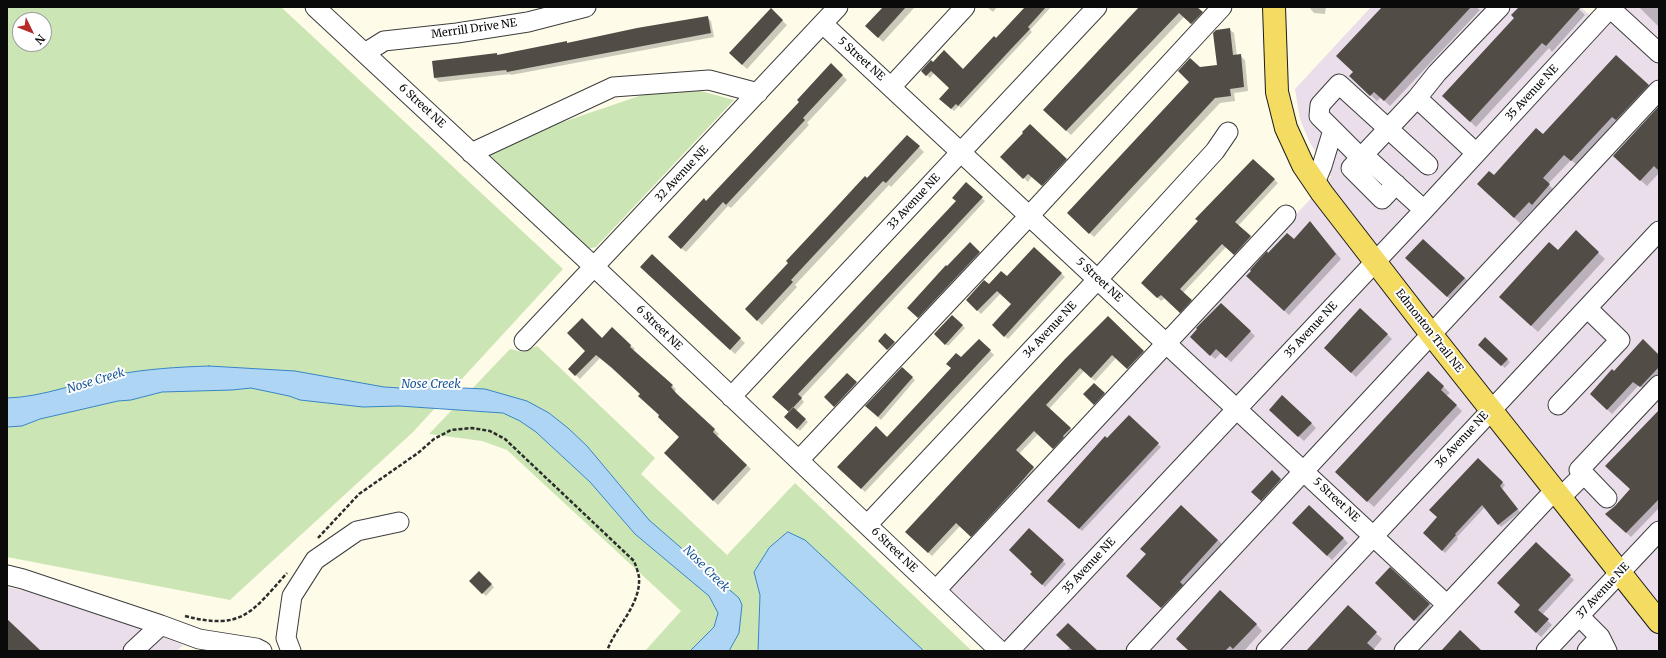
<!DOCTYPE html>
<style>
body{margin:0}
#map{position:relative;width:1666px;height:658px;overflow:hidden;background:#fefce8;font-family:Merriweather,serif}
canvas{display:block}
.frame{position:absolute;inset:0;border:8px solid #0a0a0a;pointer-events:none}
.north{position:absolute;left:12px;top:12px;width:40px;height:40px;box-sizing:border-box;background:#fff;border:1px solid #9d9d9d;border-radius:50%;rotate:133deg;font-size:11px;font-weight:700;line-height:16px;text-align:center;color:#0a0a0a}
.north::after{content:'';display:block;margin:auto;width:14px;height:18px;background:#b52b28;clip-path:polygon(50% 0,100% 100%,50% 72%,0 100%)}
</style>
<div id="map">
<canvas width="1666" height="658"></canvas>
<div class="frame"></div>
<div class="north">N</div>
</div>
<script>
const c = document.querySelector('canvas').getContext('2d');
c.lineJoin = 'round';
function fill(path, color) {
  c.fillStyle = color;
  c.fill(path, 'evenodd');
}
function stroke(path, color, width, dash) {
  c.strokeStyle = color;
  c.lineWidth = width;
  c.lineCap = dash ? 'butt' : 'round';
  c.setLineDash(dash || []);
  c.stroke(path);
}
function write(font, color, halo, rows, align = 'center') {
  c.font = font + ' Merriweather,serif';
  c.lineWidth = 4;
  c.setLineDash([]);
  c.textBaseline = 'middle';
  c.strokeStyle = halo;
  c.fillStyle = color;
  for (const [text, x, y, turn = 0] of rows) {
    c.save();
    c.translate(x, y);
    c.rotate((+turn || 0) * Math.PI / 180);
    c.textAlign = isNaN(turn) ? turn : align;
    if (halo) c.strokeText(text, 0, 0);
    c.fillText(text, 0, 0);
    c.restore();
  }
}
fill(new Path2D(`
 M1371 7H1581L1603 28 1623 7H1659V651H1014L946 590 1331 177 1309 141 1300 119 1295 89Z
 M7 587 84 603 183 645 177 651H7Z`), '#e9dee9');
fill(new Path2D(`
 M7 7H281L563 269 413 432 230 600 7 557ZM20 20H44V44H20Z
 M697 90 734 100 596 247 587 249 489 154 554 125 645 94Z
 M537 346 655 458 641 474 727 555 795 483 972 651H645L681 611 507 450 482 441 429 434 510 349 523 352Z`), '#cbe6b4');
const water = new Path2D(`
 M209 366 295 371 384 387 401 388 418 386 485 389 527 401 549 413 568 428 587 446 649 520 739 598 742 605 739 633 729 651H690L714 627 718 613 709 596 635 534 590 482 536 432 520 421 503 413 399 406 363 407 300 400 289 396 251 388 232 390 162 392 131 400 118 401 40 419 22 426 7 427V398C44 397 79 382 114 375 146 369 177 367 209 366Z
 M788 532 805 540 924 651H758L760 595 754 572 769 548Z`);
fill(water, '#afd5f4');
stroke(water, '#3885c8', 1);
fill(new Path2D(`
 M885 7H915L883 42 867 26Z
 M987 7H997L993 12Z
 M1025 7H1051L1030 30 1032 32 961 108 959 106 954 111 944 102 950 88 934 73 930 78 922 71 964 70 996 40Z
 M1142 7H1196L1206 17 1196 28 1184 17 1071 135 1049 115Z
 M1309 7H1326L1325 14 1314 13Z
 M1383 7H1476L1480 10 1390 106 1381 97 1377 101 1357 82 1354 72Z
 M1520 7H1577L1585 15 1552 52 1549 48 1476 127 1449 102 1515 18Z
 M1641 7H1659V27L1640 8Z
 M771 10 787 25 747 69 735 58Z
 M707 17 711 21 714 37 511 75 510 74 439 82 435 78 433 61 497 54 499 56Z
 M1229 29 1234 33 1237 56 1240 55 1245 60 1248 91 1234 93 1235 101 1220 103 1094 237 1068 213 1190 82 1218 66Z
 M831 64 847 80 807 123 809 125 731 208 728 206 686 252 674 242 706 202 800 102Z
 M1648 85 1654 91 1578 166 1571 160 1548 184 1555 191 1538 210 1535 207 1520 223 1484 190 1494 176Z
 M1659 106V173L1647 186 1620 162Z
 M1031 125 1070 163 1046 189 1032 176 1028 182 1002 157Z
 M907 136 924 152 891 187 889 185 795 285 797 287 762 325 746 309Z
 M1253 160 1278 183 1238 226 1254 241 1238 258 1226 247 1183 293 1195 304 1184 316 1165 298 1161 301 1142 283Z
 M966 184 985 201 801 398 804 402 796 411 808 422 800 431 786 417 790 413 774 397 957 201Z
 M1310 222 1341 259 1289 315 1253 281 1268 254 1294 240Z
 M1576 232 1605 259 1538 332 1507 303Z
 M970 244 982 255 921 320 908 308Z
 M1034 248 1065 277 1008 339 993 325 1012 304 1001 293 981 314 967 300 989 286 1007 277Z
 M652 256 745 343 735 354 646 272Z
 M1411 263 1465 278 1469 283 1452 301Z
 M1221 304 1255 336 1231 362 1221 353 1215 359 1191 337Z
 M952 316 965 328 948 346 935 334Z
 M1108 317 1147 355 1131 372 1116 358 1095 381 1084 371 1049 409 1074 432 1057 451 1038 434 1019 454 1037 471 975 539 960 526 932 556 907 532Z
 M612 329 635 349 633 351 676 389 675 391 679 397 719 434 716 437 751 469 718 505 665 453 680 437 641 394 600 358 580 379 569 369Z
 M1387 334 1392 339 1356 377 1329 352Z
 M885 335 895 344 889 351 879 341Z
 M1485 338 1510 362 1505 368 1479 345Z
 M979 340 994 355 865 492 839 467 887 438Z
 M1659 356V376L1645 391 1639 385 1612 414 1595 398 1614 372Z
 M902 368 915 380 881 420 866 406Z
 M1428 372 1450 393 1446 396 1462 411 1374 507 1343 478Z
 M847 374 859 386 838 409 826 397Z
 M1094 384 1107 397 1098 407 1085 394Z
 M1659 411V508L1631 537 1611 518 1616 506 1631 489Z
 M1275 415 1311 423 1316 428 1304 441Z
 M1129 416 1161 447 1082 531 1051 503Z
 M1478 459 1505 485 1502 489 1520 512 1501 527 1485 507 1457 537 1458 539 1445 553 1424 533 1438 517Z
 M1272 472 1283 483 1264 503 1253 492Z
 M1298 528 1343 538 1348 543 1332 560Z
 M1029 529 1066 564 1045 587 1031 574 1033 572Z
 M1218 540 1224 546 1168 613 1134 582Z
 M1536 544 1574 580 1542 615 1552 625 1541 637 1515 612 1522 605Z
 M1390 568 1434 609 1420 624 1376 583Z
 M479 573 494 587 486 596 470 581Z
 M1348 607 1382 639 1373 650 1374 651H1307Z
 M1256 624 1262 631 1244 651H1190Z
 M1070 647 1097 651H1066Z`), '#0003');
fill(new Path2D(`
 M883 7H906L878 38 865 26Z
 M1025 7H1046L1028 27 1030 29 1012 48 958 106 956 104 951 109 939 99 949 88 931 71 926 76 921 71 931 60 933 62 944 50 963 69 994 36 996 38Z
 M1139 7H1197L1203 12 1191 24 1179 13 1066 131 1043 110Z
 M1382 7H1471L1384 101 1374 92 1370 96 1349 76 1353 72 1336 56Z
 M1519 7H1581L1546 46 1542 43 1470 122 1442 96 1514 18 1511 15Z
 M771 8 783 20 742 65 729 53Z
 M708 16 711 33 507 72 506 70 434 78 432 61 497 53V55L567 41V43L637 28Z
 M1230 28 1233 55 1241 54 1244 87 1230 89 1231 96 1215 98 1089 234 1067 213 1189 82 1178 71 1190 58 1200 67 1217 65 1213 33 1216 30Z
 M1616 55 1649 85 1616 120 1612 117 1571 161 1564 155 1543 178 1550 184 1532 205 1529 202 1514 218 1477 184 1489 171 1494 175 1536 128 1543 134Z
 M831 63 843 75 803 118 805 120 769 159 726 205 723 202 681 249 668 237 704 198 706 201 799 102 797 100Z
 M1659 106V171L1654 166 1640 181 1613 156Z
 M1030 124 1067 159 1042 186 1028 174 1023 179 1000 157 1023 133 1022 132Z
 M907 135 920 146 886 183 883 181 791 280 793 282 757 321 745 309 788 263 786 261 829 215 865 176 867 178Z
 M1253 159 1275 179 1235 222 1251 236 1234 255 1222 244 1180 289 1192 300 1180 313 1161 295 1157 298 1141 283 1198 221 1195 219Z
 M966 182 983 197 798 394 802 398 789 412 772 397 956 201 952 198Z
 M1310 221 1336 254 1284 311 1246 276 1251 271 1250 270 1267 251 1268 253 1287 233 1294 239Z
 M1576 230 1599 252 1531 326 1499 297 1549 242 1558 250Z
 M1423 239 1465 278 1447 297 1405 258Z
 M970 242 980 252 918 318 907 308 946 265 947 266Z
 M1034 247 1062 273 1004 337 992 325 1011 304 997 291 977 311 966 300 984 280 989 284 1001 271 1007 276Z
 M652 254 741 338 730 350 640 267Z
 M1221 303 1251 331 1226 358 1216 349 1210 356 1190 337 1197 329 1196 328Z
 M1360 308 1388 334 1351 373 1324 348Z
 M952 315 963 325 945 345 934 334Z
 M1108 316 1144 351 1127 369 1112 355 1091 378 1080 368 1046 405 1071 428 1063 436 1064 437 1053 449 1034 431 1016 450 1034 467 1015 489 971 537 956 523 928 553 905 532 1065 359Z
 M582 318 602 338 612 327 631 345 630 347 673 385 671 387 676 393 715 429 713 432 747 465 713 501 664 453 679 437 658 417 659 415 638 396 640 394 611 367 596 355 575 376 568 369 585 351 567 333Z
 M885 333 895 342 887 350 878 341Z
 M1485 337 1508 359 1501 366 1478 345Z
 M979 339 991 350 861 489 837 467 876 426 887 437 951 368 946 364 956 353 961 357Z
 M1643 339 1659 355V367L1640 387 1633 382 1607 410 1590 394 1612 369 1614 371Z
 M902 367 913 377 878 417 865 406Z
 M1428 371 1444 386 1441 390 1457 405 1367 502 1335 472Z
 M847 373 857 382 834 407 824 397Z
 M1094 383 1105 393 1094 405 1083 394Z
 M1282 395 1312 423 1298 437 1269 410Z
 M793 407 806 419 797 429 784 417Z
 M1659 410V499L1626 533 1605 514 1615 506 1630 489 1605 466Z
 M1129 415 1159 443 1079 529 1047 501 1105 436 1107 438Z
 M1478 458 1503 482 1500 486 1518 509 1498 525 1482 505 1455 534 1456 535 1442 551 1423 533 1437 517 1429 510Z
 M1272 470 1281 479 1261 501 1251 492Z
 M1181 505 1218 540 1180 582 1183 585 1161 608 1126 576 1146 554 1140 549Z
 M1309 505 1344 538 1327 556 1292 523Z
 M1029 528 1064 560 1042 585 1030 574 1032 572 1009 550Z
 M1536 542 1571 575 1538 610 1549 619 1536 633 1514 612 1520 605 1497 583Z
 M1390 567 1430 604 1414 621 1375 583Z
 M479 571 492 584 482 594 469 581Z
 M1220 590 1257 624 1233 649 1230 646 1225 651H1189L1176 639Z
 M1348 605 1377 632 1367 643 1376 651H1306Z
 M7 619 41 651H7Z
 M1068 623 1098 651H1073L1056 635Z
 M1460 630 1482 651H1441Z`), '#524c47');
const minor = new Path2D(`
 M315 7 604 276 1000 651
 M1610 8 1659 53
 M823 24 1447 605
 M365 53 384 41 457 33 528 22 586 7
 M891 87 965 7
 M1417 98 1437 73 1500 7
 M1333 130 1319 116 1320 105 1339 84 1428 165
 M471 153 613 87 709 80 758 93
 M1315 183 1322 166 1333 130 1361 158 1368 159 1424 210
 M1396 184 1382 199 1351 168 1417 98 1476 153
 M524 341 838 7
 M731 397 1097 7
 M1558 405 1620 340 1587 308
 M799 460 1030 215 1222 7
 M1584 474 1607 498
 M1560 498 1584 474 1579 470 1659 385
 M868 524 1098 279 1215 151 1228 132
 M7 575 23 579 161 625
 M936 590 1286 215
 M1579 616 1600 637 1607 651
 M133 651 161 625 199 639 256 648 262 651
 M291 651 286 638 292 596 315 560 357 531 399 522
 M1009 651 1424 210 1611 7
 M1136 651 1659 90
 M1266 651 1659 231
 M1404 651 1554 491
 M1546 651 1659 531
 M1587 651 1600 637`);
const major = new Path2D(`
 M1274 7 1277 92 1286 128 1303 165 1322 193 1431 334 1659 622`);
stroke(minor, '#3d3d3d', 21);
stroke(major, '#1b1b1b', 24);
stroke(new Path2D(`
 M318 538 359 494 418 453 434 439 451 430 472 428 490 431 505 439 634 561C636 566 638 572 639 577 641 605 616 626 607 651
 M185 616C242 631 252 612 287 573`), '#2c2c2c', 2.5, [4, 2]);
stroke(minor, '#fff', 19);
stroke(major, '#f4db62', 22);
write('11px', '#0a0a0a', '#fff', [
 ["Merrill Drive NE",474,29,-8],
 ["5 Street NE",861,59,42],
 ["35 Avenue NE",1532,93,-47],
 ["6 Street NE",422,106,43],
 ["32 Avenue NE",682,174,-47],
 ["33 Avenue NE",914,202,-47],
 ["5 Street NE",1099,280,43],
 ["6 Street NE",659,328,44],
 ["34 Avenue NE",1050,330,-47],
 ["35 Avenue NE",1311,330,-47],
 ["Edmonton Trail NE",1429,331,52],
 ["36 Avenue NE",1462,440,-47],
 ["5 Street NE",1336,500,43],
 ["6 Street NE",894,550,44],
 ["35 Avenue NE",1089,566,-47],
 ["37 Avenue NE",1603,591,-47]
]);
write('italic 12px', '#195797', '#fff', [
 ["Nose Creek",96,381,-17],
 ["Nose Creek",431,385],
 ["Nose Creek",706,569,45]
]);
</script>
